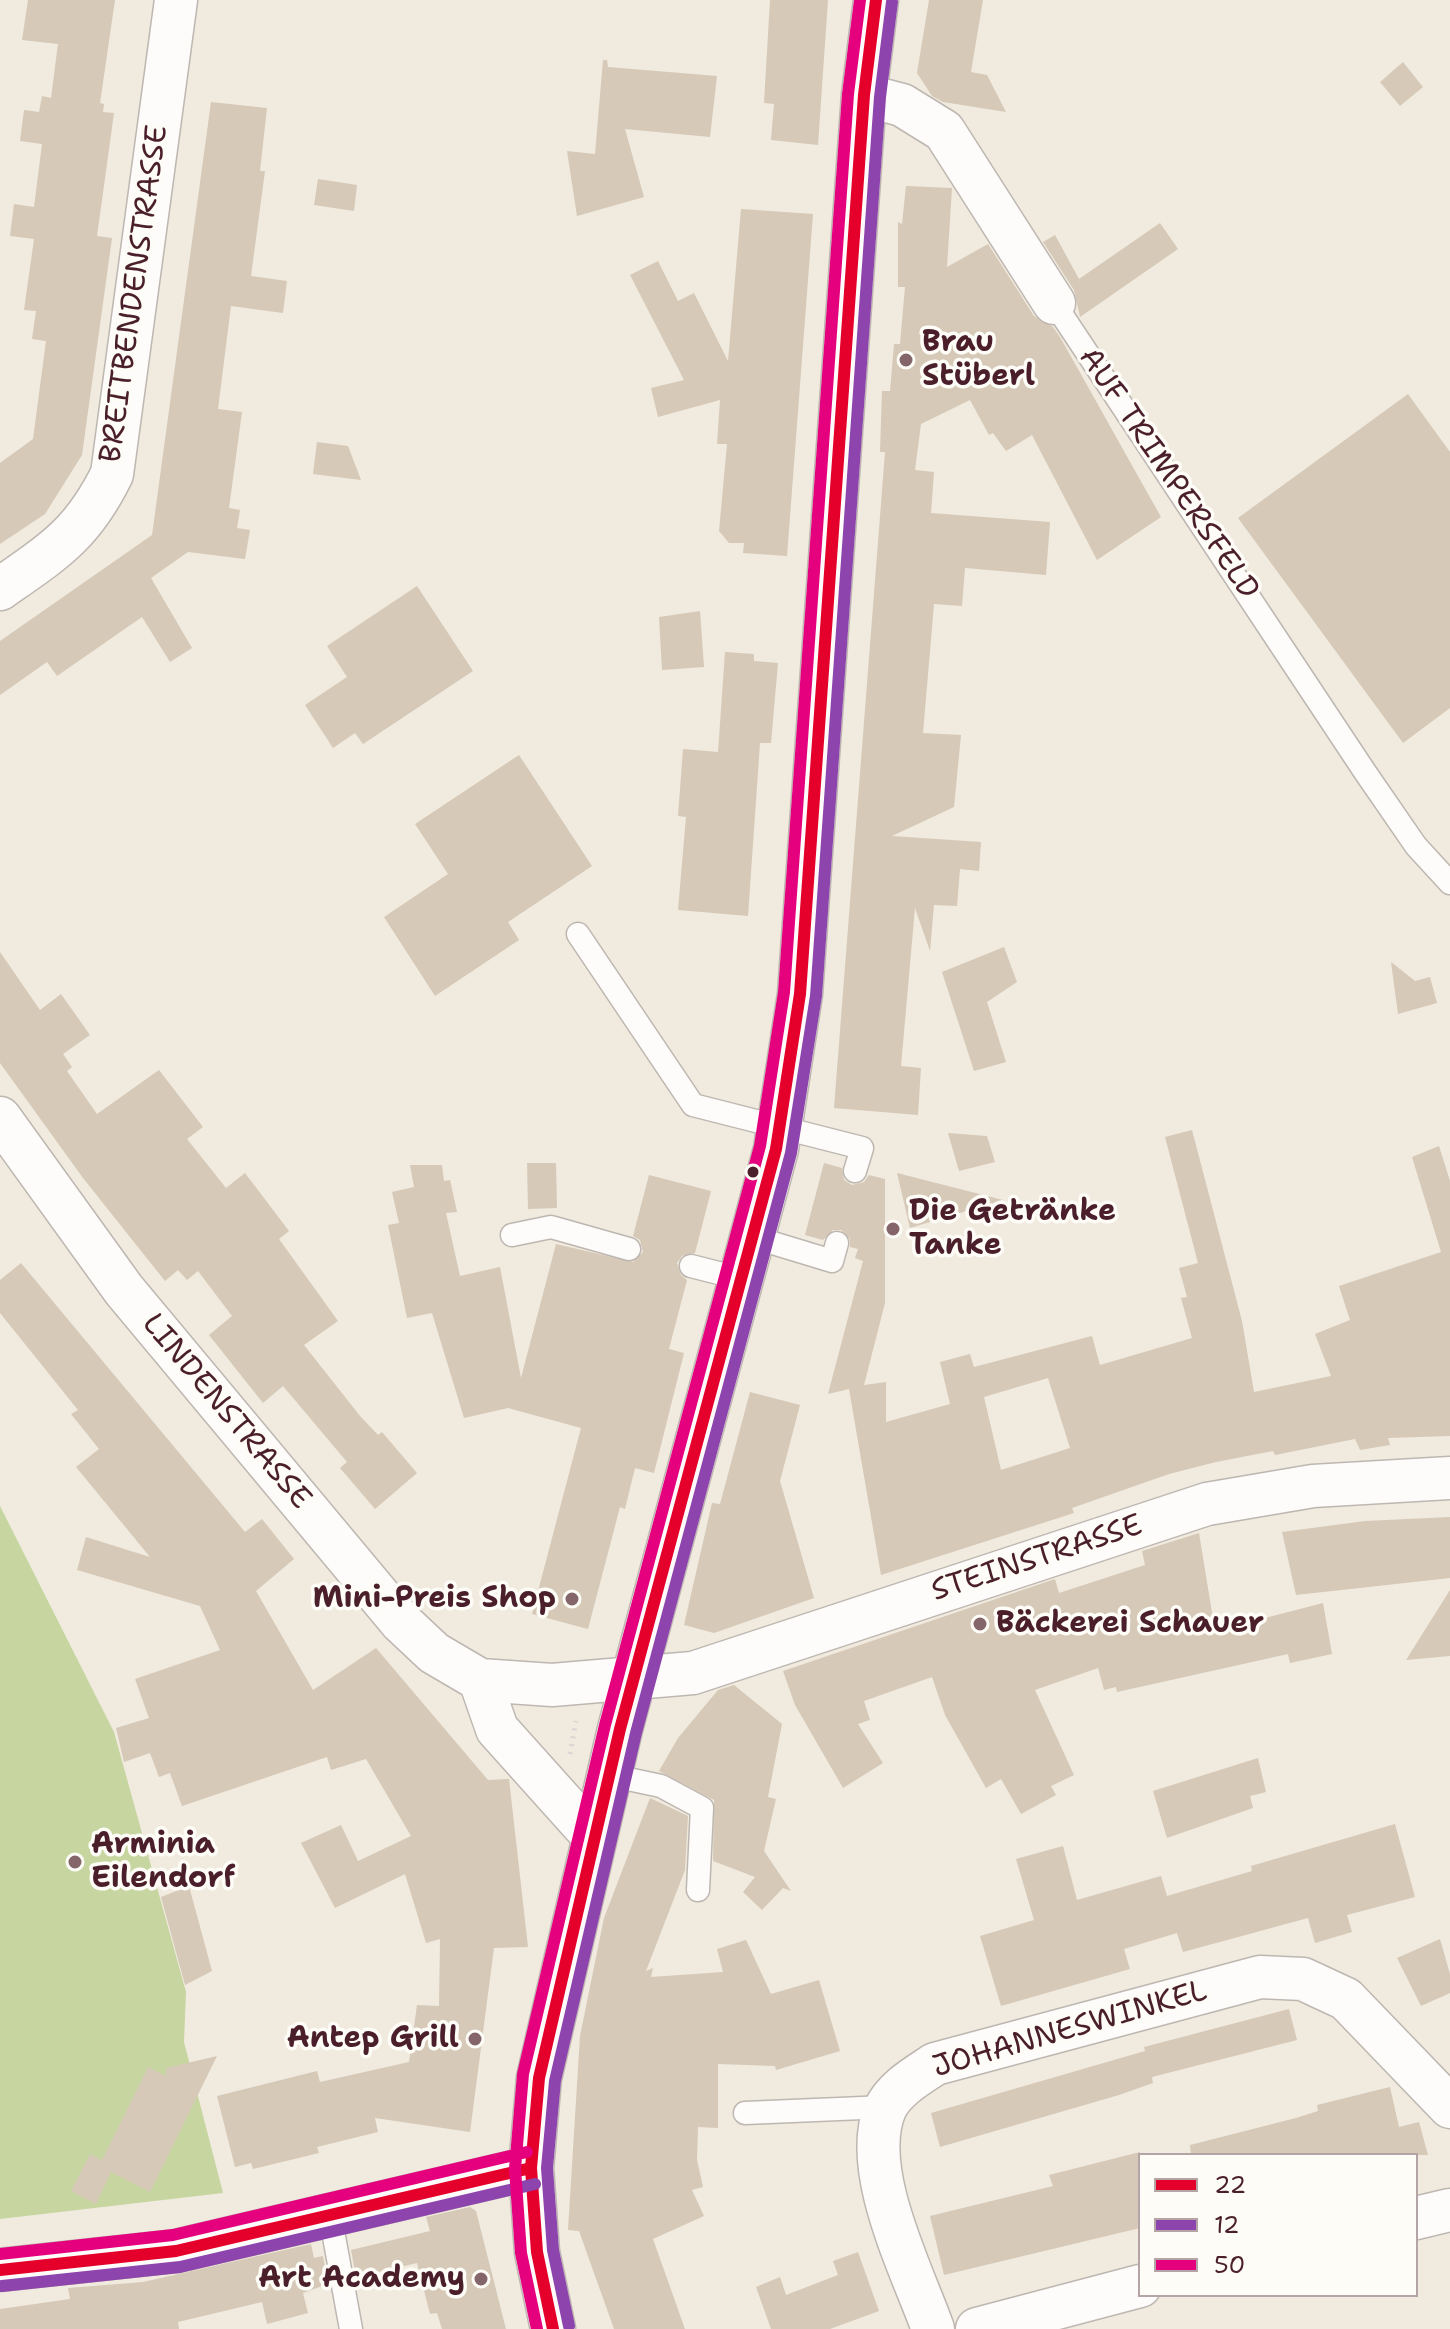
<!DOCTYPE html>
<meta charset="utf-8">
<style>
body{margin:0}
#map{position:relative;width:1450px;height:2329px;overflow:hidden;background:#f0eadf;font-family:"Shantell Sans",sans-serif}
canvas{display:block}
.legend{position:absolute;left:1138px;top:2153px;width:280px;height:144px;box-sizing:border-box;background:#fdfcf7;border:2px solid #b5a4a5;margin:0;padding:10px 14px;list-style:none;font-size:24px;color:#4a1f2b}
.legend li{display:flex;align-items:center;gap:16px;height:40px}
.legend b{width:40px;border:2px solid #b5a4a5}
</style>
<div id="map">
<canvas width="1450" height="2329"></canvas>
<ul class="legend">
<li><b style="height:10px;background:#e4002b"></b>22</li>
<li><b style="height:10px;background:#8e44ad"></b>12</li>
<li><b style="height:10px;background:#e5007d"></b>50</li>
</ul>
</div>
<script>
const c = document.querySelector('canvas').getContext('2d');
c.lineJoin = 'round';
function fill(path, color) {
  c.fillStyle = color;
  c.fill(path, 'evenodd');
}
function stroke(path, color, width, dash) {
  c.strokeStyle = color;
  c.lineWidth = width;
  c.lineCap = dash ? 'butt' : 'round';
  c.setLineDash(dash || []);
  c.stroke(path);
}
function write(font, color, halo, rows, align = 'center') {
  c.font = font + ' "Shantell Sans",sans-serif';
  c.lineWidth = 7;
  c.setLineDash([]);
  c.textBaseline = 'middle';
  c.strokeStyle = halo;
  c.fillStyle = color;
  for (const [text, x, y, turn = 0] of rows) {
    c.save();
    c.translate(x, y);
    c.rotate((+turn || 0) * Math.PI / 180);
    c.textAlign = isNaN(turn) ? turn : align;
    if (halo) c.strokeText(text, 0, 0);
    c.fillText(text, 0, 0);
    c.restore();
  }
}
fill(new Path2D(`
 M0 1506 114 1732 186 1992 184 2042 223 2193 0 2219Z`), '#c7d6a1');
fill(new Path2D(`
 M28 0H115L100 103 104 104 103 112 114 113 97 236 112 238 82 455 45 514 0 544V463L33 439 46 341 32 339 36 311 24 310 34 239 10 236 14 204 34 207 42 144 20 141 24 110 39 112 42 96 51 98 58 44 22 40Z
 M770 0H828L818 145 771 140 774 104 764 103Z
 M929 0H983L971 72 987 75 1006 112 943 102 932 96 917 73Z
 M603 60H607L608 67 717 76 710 137 625 129 644 197 577 216 567 151 595 154Z
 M1403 62 1423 87 1400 106 1380 82Z
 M211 102 267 108 260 171H265L251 276 287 281 283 313 231 306 218 409 242 412 229 508 240 510 237 528 250 530 245 559 188 552 151 578 192 648 170 662 142 617 57 676 47 662 0 695V641L152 535Z
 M318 179 357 185 354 211 314 205Z
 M906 186 952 188 947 267 988 244 1034 316 1053 327 1060 337 1161 517 1097 560 1032 435 1006 451 993 433 989 435 970 400 921 424 915 470 934 472 931 513 1050 522 1046 575 965 568 962 606 934 604 923 733 961 735 954 807 892 836 981 842 979 871 960 869 957 906 934 905 930 951 915 908 901 1066 921 1068 918 1115 834 1108 885 452H880L882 391H890L894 344H900L905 287H898V222L902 224Z
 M741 209 813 214 787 556 743 553 744 543H729L719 531 727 444H717L720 400 658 417 651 388 684 380 630 275 658 261 678 301 694 293 728 361Z
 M1160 223 1178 249 1080 317 1074 290 1043 242 1055 235 1079 279Z
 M1408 394 1450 452V708L1403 743 1238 518Z
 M317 442 348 446 361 480 313 474Z
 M417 586 473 671 363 744 355 733 333 748 305 705 347 677 327 646Z
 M700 611 704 667 662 670 659 617Z
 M725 652 754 654V661L778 663 771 743H760L748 916 678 910 686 817 678 816 683 749 718 752Z
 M519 755 592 866 508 922 519 940 435 996 384 917 448 874 415 824Z
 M1004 947 1017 982 987 1002 1006 1062 974 1071 942 972Z
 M0 952 40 1010 61 994 90 1035 63 1054 72 1067 67 1071 97 1114 159 1070 203 1127 187 1139 226 1188 245 1173 289 1231 279 1239 338 1321 304 1345 360 1416 378 1435 382 1432 417 1473 375 1509 340 1468 347 1462 283 1386 263 1403 209 1335 232 1316 198 1271 187 1280 178 1270 165 1281 83 1178 0 1063Z
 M1391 962 1415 981 1430 977 1437 1003 1398 1014Z
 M1192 1130 1242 1321 1254 1392 1331 1376 1315 1334 1350 1320 1339 1286 1441 1252 1412 1157 1439 1146 1450 1181V1436L1388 1438 1390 1445 1360 1450 1355 1439 1275 1455 1273 1451 1216 1462 1169 1474 1072 1508 1074 1513 881 1575 849 1389 828 1394 863 1261 855 1258 858 1249 850 1247V1239L841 1230H833L823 1240 805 1235 824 1163 842 1168 844 1180 852 1185 864 1182 869 1175 885 1179V1303L864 1385 886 1382V1422L950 1404 940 1362 970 1354 974 1367 1092 1336 1100 1365 1192 1338 1181 1298 1187 1297 1179 1268 1198 1263 1165 1137ZM1048 1378 1070 1448 1001 1470 984 1397Z
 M948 1133 987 1136 995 1162 959 1171Z
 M527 1163H556L557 1208 528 1209Z
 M410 1165H442L444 1181 450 1180 457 1212 446 1213 460 1276 500 1267 521 1378 556 1244 633 1262 643 1252 640 1240 633 1236 649 1175 711 1191 695 1253 682 1256 677 1263 681 1275 687 1280 669 1349 684 1353 654 1473 635 1468 625 1509 620 1507 588 1629 532 1614 581 1428 508 1408 464 1418 432 1313 407 1318 388 1225 399 1223 392 1192 414 1187Z
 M897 1173 1003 1200 910 1228Z
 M21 1263 245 1532 262 1519 294 1559 256 1591 313 1690 376 1648 488 1780 509 1779 528 1947 494 1948 470 2132 375 2118 378 2132 317 2147 319 2153 253 2169 251 2163 235 2167 217 2096 317 2071 320 2082 409 2062 417 2005 439 2006 440 1939 426 1943 405 1874 335 1908 301 1843 341 1825 358 1861 411 1836 366 1759 331 1770 327 1757 182 1806 170 1773 159 1777 150 1753 124 1762 116 1728 149 1718 135 1679 220 1650 200 1606 77 1570 86 1537 150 1557 76 1467 99 1449 71 1414 78 1410 0 1313V1280Z
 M750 1392 800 1405 780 1481 814 1598 714 1633 684 1625 712 1503 720 1504Z
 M1450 1517V1578L1296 1595 1282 1532 1365 1521Z
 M1199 1533 1215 1631 1323 1603 1332 1654 1290 1663 1288 1654 1117 1692 1116 1687 1104 1690 1098 1668 1035 1690 1074 1775 1051 1786 1056 1795 1021 1814 1001 1779 986 1788 945 1715 932 1677 864 1701 870 1720 858 1724 883 1763 843 1788 795 1705 783 1671 1055 1579 1059 1593 1145 1565 1142 1551Z
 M1450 1590V1656L1406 1660Z
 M734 1685 782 1724 768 1797 776 1799 764 1851 791 1891 783 1888 762 1910 743 1892 755 1877 713 1861 714 1800 659 1771 678 1738 718 1690Z
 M1258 1758 1266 1792 1250 1796 1253 1808 1167 1838 1153 1791Z
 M650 1798 688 1816 685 1870 646 1971 653 1968 651 1977 723 1972 717 1949 746 1940 771 1994 819 1980 840 2051 776 2070 775 2066 718 2064V2128L698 2127 697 2160 703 2187 692 2190 704 2216 653 2239 685 2329H614L579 2231 568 2230 580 2036 604 1918Z
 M1395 1824 1415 1897 1347 1915 1352 1932 1315 1943 1308 1918 1183 1952 1177 1933 1124 1949 1130 1969 1001 2006 980 1936 1034 1920 1016 1859 1063 1846 1077 1900 1161 1876 1167 1896 1252 1871 1251 1866Z
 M189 1886 212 1971 185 1985 161 1897Z
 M1440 1939 1450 1974V1993L1421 2006 1397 1958Z
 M1289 2009 1297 2040 1152 2077 1153 2083 1119 2095 940 2147 931 2113 1145 2051 1144 2047Z
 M217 2056 150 2192 111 2172 96 2204 71 2191 90 2154 102 2160 148 2067 166 2076V2068Z
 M1390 2087 1399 2127 1419 2122 1428 2155H1191L1190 2145 1296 2118 1318 2111 1317 2105Z
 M1140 2152V2228L944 2275 930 2216 1053 2186 1049 2175Z
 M470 2207 476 2211 506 2329H442L437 2313 430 2314 417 2263 356 2277 351 2250 430 2231 426 2217Z
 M311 2244 314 2258 323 2256 328 2284 303 2293 308 2313 267 2324 262 2302 178 2322 179 2329H0V2309L70 2299 68 2288 143 2282Z
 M858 2252 879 2311 830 2329H771L756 2287 780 2277 786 2295 838 2275 833 2261Z`), '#d6c9b7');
const lane = new Path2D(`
 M1054 303 1365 772 1416 846 1450 883
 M578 934 693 1105 862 1148 855 1171
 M512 1235 551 1227 629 1249
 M753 1237 832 1261 837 1243
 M691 1266 742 1279
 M609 1775 661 1786 702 1808 698 1890
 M745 2113 886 2107
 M330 2215 351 2329`);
const street = new Path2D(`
 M864 95 902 105 944 131 1054 303
 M0 589C54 551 82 535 112 474L176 0
 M0 1118 124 1290 401 1622 434 1653 480 1680 552 1685 693 1673 1207 1504 1313 1486 1450 1478
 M480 1680 497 1729 593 1836
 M1416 2218 1450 2210
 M0 2270 176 2251 531 2168
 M933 2329C912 2270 860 2170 885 2109 894 2089 917 2076 935 2064L1260 1977 1303 1979 1346 1999 1450 2107
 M977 2329 1140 2286`);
const secondary = new Path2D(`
 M553 2329 537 2252 531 2168 539 2078 620 1729 776 1149 800 994 864 95 876 0`);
stroke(lane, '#beb7b1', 25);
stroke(street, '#beb7b1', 45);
stroke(secondary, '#beb7b1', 47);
stroke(new Path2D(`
 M570 1754 576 1721`), '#d9d6d3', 5, [2, 6]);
stroke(lane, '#fdfcfa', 22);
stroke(street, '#fdfcfa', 42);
stroke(secondary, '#fdfcfa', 44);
stroke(new Path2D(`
 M0 2270 176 2251 531 2168
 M553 2329 537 2252 531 2168 539 2078 620 1729 776 1149 800 994 864 95 876 0`), '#e4002b', 12);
stroke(new Path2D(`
 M2 2286 180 2267 535 2184
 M569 2326 553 2250 547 2168 555 2081 636 1733 791 1153 816 996 880 97 892 2`), '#8e44ad', 12);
stroke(new Path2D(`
 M0 2254 173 2235 527 2152
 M537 2329 521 2253 515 2169 523 2074 605 1725 760 1146 784 992 848 94 860 0`), '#e5007d', 12);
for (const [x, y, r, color] of [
 [906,360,8,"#84666a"],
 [753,1172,7,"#4a1f2b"],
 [893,1229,8,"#84666a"],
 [572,1599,8,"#84666a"],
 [980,1624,8,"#84666a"],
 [75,1862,8,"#84666a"],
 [475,2039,8,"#84666a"],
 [481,2279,8,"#84666a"]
]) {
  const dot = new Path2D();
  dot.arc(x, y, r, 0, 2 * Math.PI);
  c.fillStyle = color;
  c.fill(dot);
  stroke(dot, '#fdfcf7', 3);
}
write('30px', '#4a1f2b', '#fdfcf7', [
 ["BREITBENDENSTRASSE",135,294,-82],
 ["AUF TRIMPERSFELD",1168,474,56],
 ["LINDENSTRASSE",226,1412,50],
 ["STEINSTRASSE",1037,1559,-18],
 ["JOHANNESWINKEL",1070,2030,-16]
]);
write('bold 30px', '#4a1f2b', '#fdfcf7', [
 ["Brau",922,343],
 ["Stüberl",922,377],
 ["Die Getränke",909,1212],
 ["Tanke",909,1246],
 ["Mini-Preis Shop",556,1599,"right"],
 ["Bäckerei Schauer",996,1624],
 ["Arminia",91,1845],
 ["Eilendorf",91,1879],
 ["Antep Grill",459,2039,"right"],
 ["Art Academy",465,2279,"right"]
], 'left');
</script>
